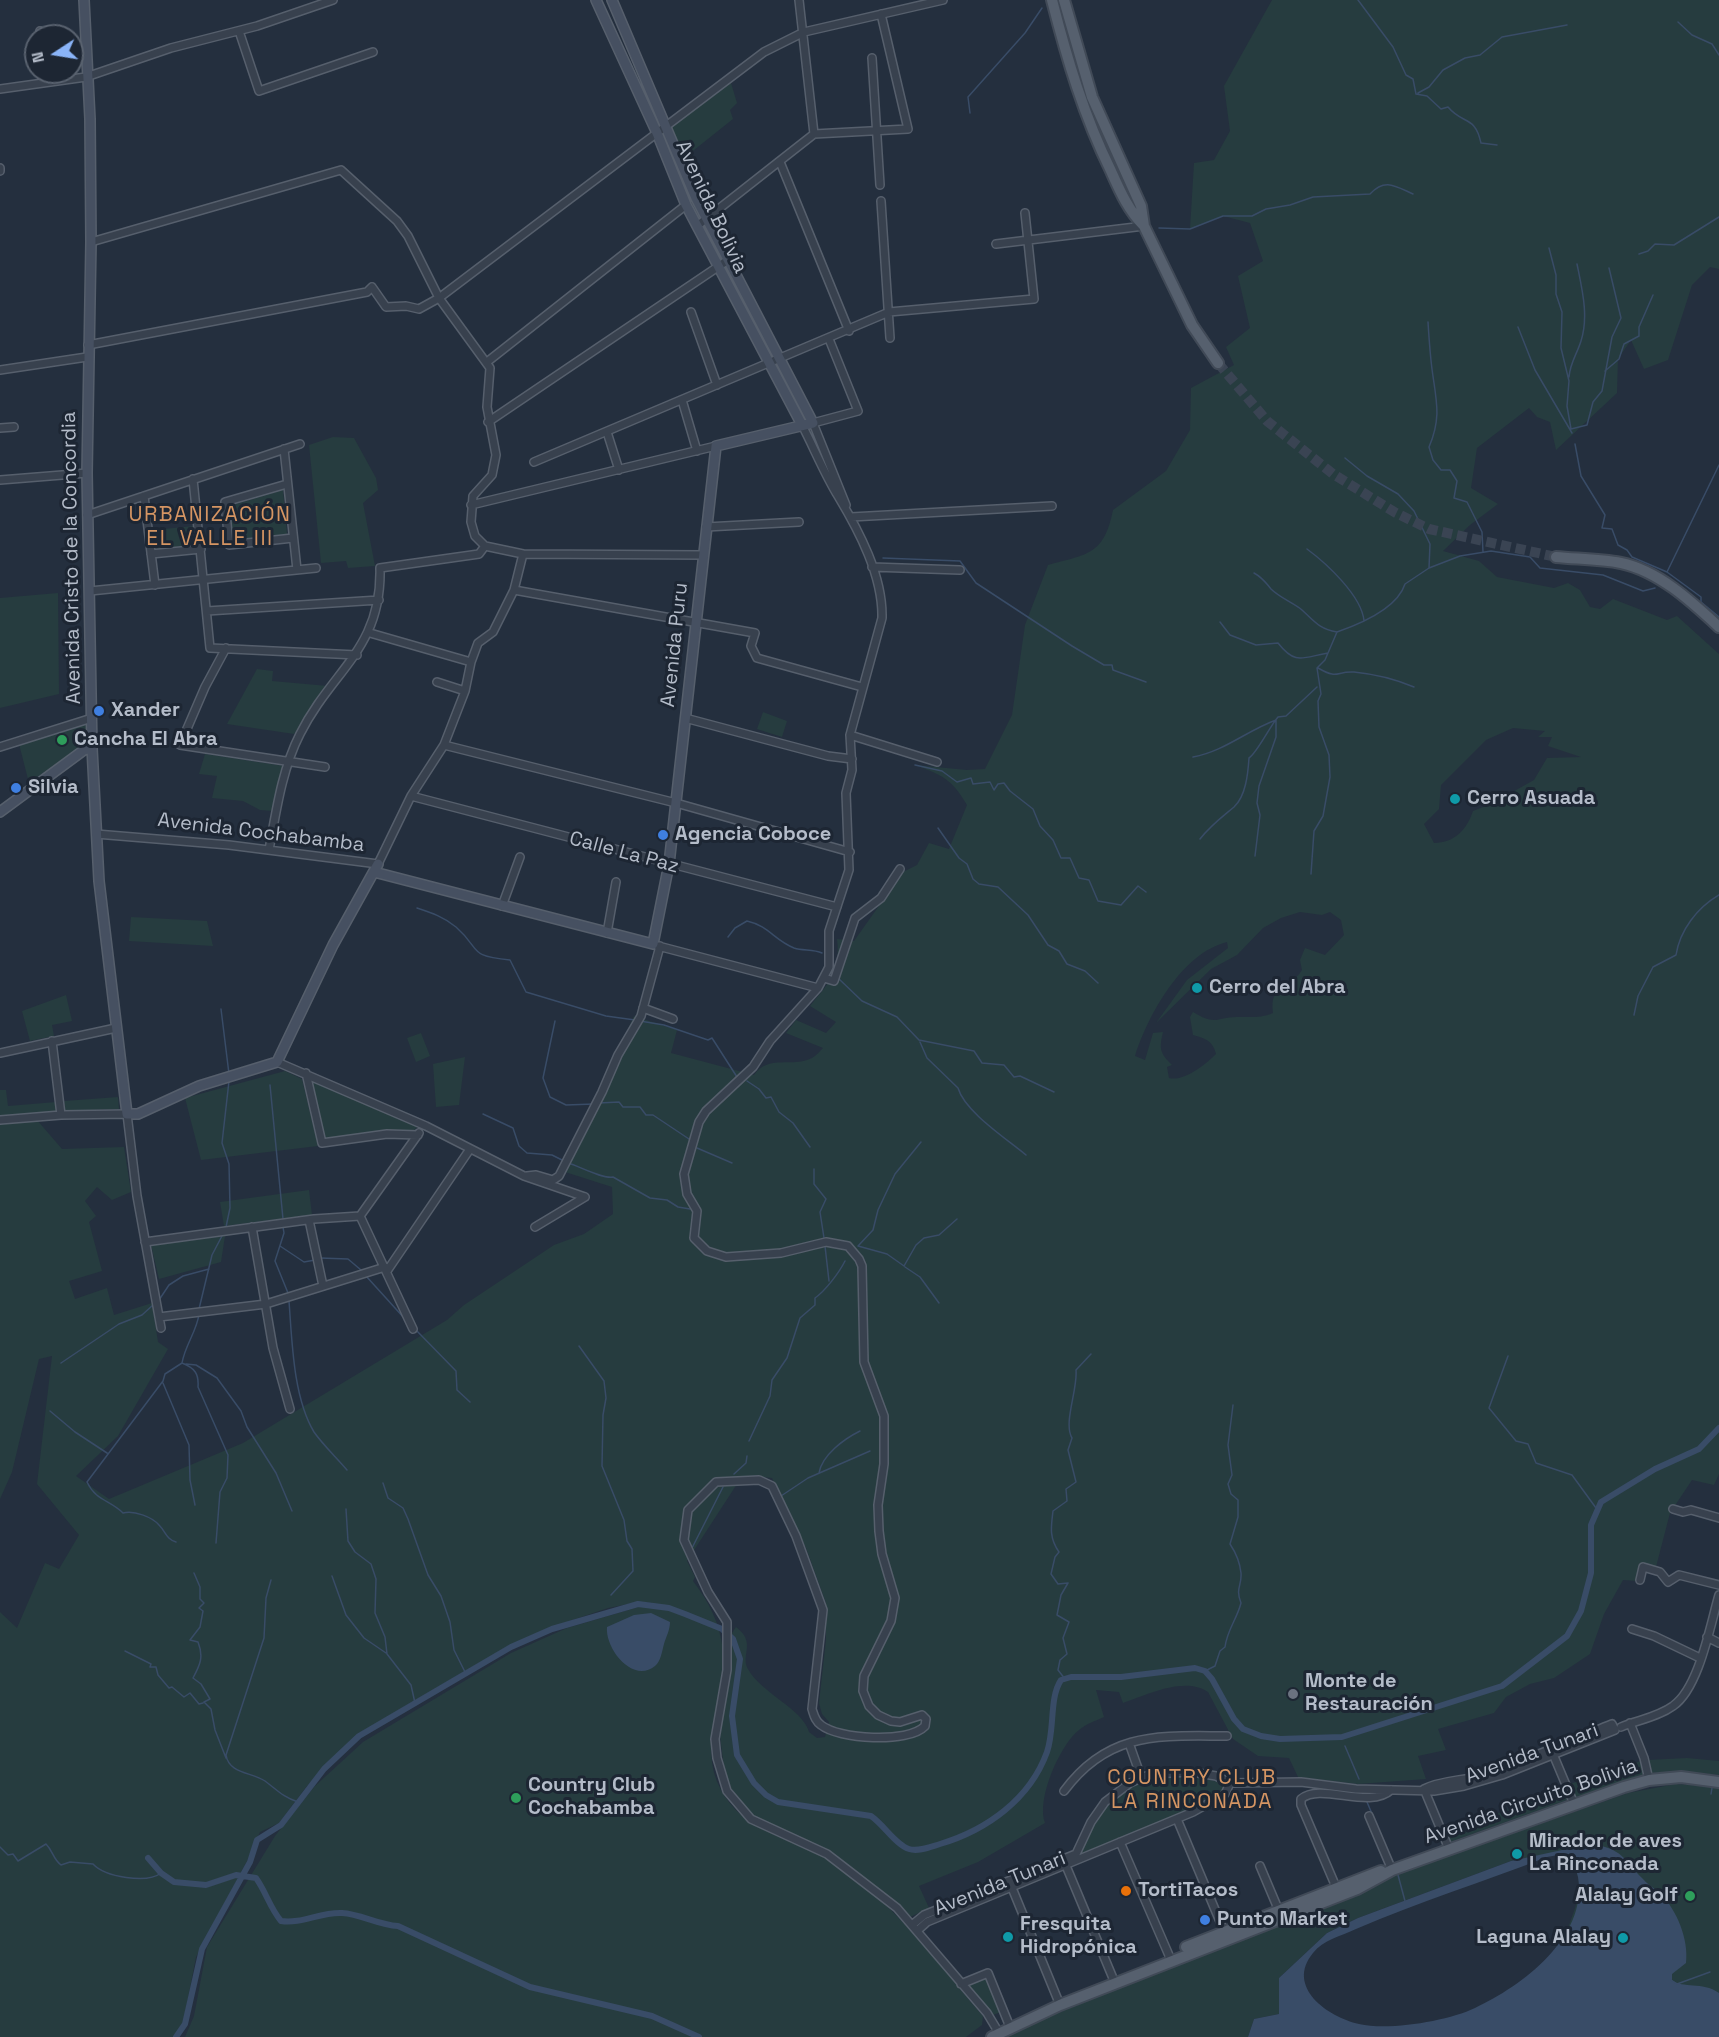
<!DOCTYPE html>
<meta charset="utf-8">
<style>
body{margin:0}
#map{position:relative;width:1719px;height:2037px;overflow:hidden;background:#242f3e;font-family:"Space Grotesk",sans-serif}
canvas{display:block}
.north{position:absolute;left:24px;top:24px;width:60px;height:60px;box-sizing:border-box;background:#1d2633;border:2px solid #59626f;border-radius:50%;rotate:258deg;font-size:16px;font-weight:700;line-height:24px;text-align:center;color:#b4bcc9}
.north::after{content:'';display:block;margin:auto;width:21px;height:27px;background:#8ab4f8;clip-path:polygon(50% 0,100% 100%,50% 72%,0 100%)}
</style>
<div id="map">
<canvas width="1719" height="2037"></canvas>
<div class="north">N</div>
</div>
<script>
const c = document.querySelector('canvas').getContext('2d');
c.lineJoin = 'round';
function fill(path, color) {
  c.fillStyle = color;
  c.fill(path, 'evenodd');
}
function stroke(path, color, width, dash) {
  c.strokeStyle = color;
  c.lineWidth = width;
  c.lineCap = dash ? 'butt' : 'round';
  c.setLineDash(dash || []);
  c.stroke(path);
}
function write(font, color, halo, rows, align = 'center') {
  c.font = font + ' "Space Grotesk",sans-serif';
  c.lineWidth = 6;
  c.setLineDash([]);
  c.textBaseline = 'middle';
  c.strokeStyle = halo;
  c.fillStyle = color;
  for (const [text, x, y, turn = 0] of rows) {
    c.save();
    c.translate(x, y);
    c.rotate((+turn || 0) * Math.PI / 180);
    c.textAlign = isNaN(turn) ? turn : align;
    if (halo) c.strokeText(text, 0, 0);
    c.fillText(text, 0, 0);
    c.restore();
  }
}
fill(new Path2D(`
 M1272 0H1719V269L1710 267 1692 285 1668 360 1644 369 1631 340 1618 359 1617 393 1556 450 1550 422 1537 417 1529 408 1477 448 1471 488 1498 504 1470 525 1443 551 1479 561 1497 577 1554 588 1568 583 1580 590 1590 607 1600 609 1613 599 1667 620 1677 616 1719 654V1474L1714 1485 1692 1480 1670 1513 1656 1567 1642 1564 1637 1581 1623 1580 1604 1614 1590 1654 1554 1678 1530 1684 1506 1697 1494 1713 1438 1729 1446 1750 1418 1756 1426 1779 1358 1784 1298 1777 1289 1758 1258 1756 1233 1739 1208 1692C1184 1676 1147 1695 1123 1703L1119 1692 1096 1690 1104 1717C1095 1721 1086 1724 1079 1730 1060 1745 1036 1799 1045 1823L978 1862 919 1886 929 1908 908 1918 899 1905 826 1849 776 1828 751 1814 731 1788 724 1768 720 1736 731 1672 728 1639 736 1627C757 1643 740 1655 748 1669 761 1693 803 1709 809 1732L817 1738 825 1737 829 1722 822 1714 819 1703 826 1640V1603L806 1548 772 1478 751 1476 737 1484 687 1561 695 1577 693 1581C709 1602 720 1623 723 1651 728 1698 696 1744 721 1790 742 1828 777 1834 813 1852 834 1862 856 1878 873 1893 914 1929 947 1975 983 2016L982 2025 966 2037H185L194 2016 207 1947 275 1836 314 1787 363 1742 511 1653 567 1628 652 1603 639 1602 608 1608 552 1627 510 1645 358 1734 307 1786 279 1823 260 1832 247 1861 196 1957 182 2029 174 2037H0V1612L17 1628 45 1563 59 1569 79 1535 37 1484 52 1356 39 1359 12 1472 0 1499V1123L37 1120 62 1149 124 1147 131 1192 112 1200 97 1187 85 1201 96 1216 89 1222 102 1271 69 1281 75 1299 107 1288 114 1315 152 1303 158 1342 168 1349 118 1436 76 1476 109 1499 243 1443 447 1320 464 1305 554 1245 584 1234 613 1214 612 1187 562 1171 634 1016 677 1030 671 1053 754 1075C768 1054 793 1068 812 1058 816 1056 820 1051 823 1048L786 1033 796 1020 826 1033 836 1022 810 1006C829 983 841 971 837 939L854 941 903 872 917 865 929 843 949 849 967 805C952 779 942 775 915 765L967 770 985 769 1012 715 1025 625 1048 565C1088 554 1104 555 1113 510L1166 471 1190 430 1191 388 1234 365 1226 347 1250 328 1238 276 1263 261 1250 223 1223 216 1190 229 1194 163 1214 160 1230 131 1224 86ZM1513 728 1545 731 1538 737H1552L1548 746 1581 757 1547 758 1534 780 1491 804 1473 811C1467 829 1455 843 1434 843L1424 824 1439 809 1441 785 1486 740ZM1300 912 1322 915 1330 912 1341 920 1344 935 1325 955 1305 948 1300 960 1302 970C1290 990 1269 983 1273 1013 1261 1018 1253 1017 1240 1017 1217 1016 1217 1027 1193 1012L1190 1017 1193 1035C1205 1038 1213 1041 1216 1054 1206 1064 1184 1082 1169 1078L1167 1067 1172 1065C1160 1053 1159 1049 1163 1032L1153 1033 1145 1060 1135 1056C1148 1015 1182 953 1227 942L1228 948 1187 980 1156 1023 1211 969 1237 955 1263 928 1281 918Z
 M731 83 737 103 730 110 733 119 684 158 672 127Z
 M333 437 354 438 376 478 378 490 363 503 375 566 348 568 346 561 321 563 309 445Z
 M283 490 287 534 231 540 227 507Z
 M194 526 196 545 155 549 154 530Z
 M58 593 59 694 0 708V598Z
 M257 669 273 671 272 681 328 686 294 734 227 724Z
 M763 712 787 721 782 737 757 729Z
 M87 721 88 741 29 783 19 744Z
 M205 754 284 766 273 811 260 810 243 801 212 798 217 776 199 774Z
 M131 917 207 921 213 946 129 941Z
 M66 995 72 1021 52 1025 54 1036 30 1041 22 1011Z
 M421 1033 430 1056 416 1062 407 1038Z
 M465 1057 459 1105 436 1107 433 1064Z
 M285 1071 302 1079 318 1146 201 1160 185 1098Z
 M311 1078 418 1126 413 1131 386 1130 324 1139Z
 M0 1090H6L8 1106 56 1102 58 1111 0 1116Z
 M118 1097 119 1109 65 1111 64 1101Z
 M309 1190 312 1215 224 1226 220 1202Z
 M225 1236 221 1262 159 1279 151 1245Z
 M1687 1758 1719 1761V1775L1691 1772 1651 1773 1648 1760Z
 M1641 1761 1646 1776 1576 1797 1570 1784Z
 M1188 1775 1223 1783 1224 1790 1187 1812 1082 1853 1080 1852C1107 1795 1124 1779 1188 1775Z
 M1676 1784 1719 1787V2037L1568 1928C1574 1911 1586 1885 1574 1868 1569 1860 1562 1858 1558 1852L1511 1861 1358 1918 1327 1933 1279 1978V2014L1254 2019 1248 2037H1000L1386 1878 1628 1793Z
 M1562 1787 1567 1800 1450 1842 1447 1832 1450 1833Z
 M987 1976 1001 2012 993 2015 966 1984Z`), '#263c3f');
fill(new Path2D(`
 M651 1613 670 1622C670 1630 666 1637 664 1644 662 1651 661 1661 655 1666 633 1684 605 1649 607 1627L634 1615Z
 M1598 1845C1624 1851 1625 1861 1642 1878 1647 1884 1654 1888 1660 1893 1677 1910 1689 1940 1686 1963L1672 1974V1980C1683 1989 1702 1981 1719 1993V2037H1248L1254 2019 1279 2014V1978L1327 1933 1358 1918 1511 1861 1576 1847ZM1558 1855C1569 1858 1576 1867 1578 1877 1588 1937 1522 1986 1475 2008 1448 2021 1389 2031 1359 2024 1328 2017 1285 1987 1313 1953 1323 1940 1341 1936 1356 1929 1418 1902 1483 1882 1547 1857Z`), '#394c67');
stroke(new Path2D(`
 M1358 0 1393 47 1406 75 1413 79 1416 94 1427 96 1441 109 1448 107C1463 125 1475 115 1481 143L1497 145
 M1678 22 1692 35 1712 44 1719 55
 M1418 93 1429 87 1443 70 1465 58 1480 55 1502 37 1567 25
 M970 113 968 97 1025 33 1042 8
 M1159 228 1190 229 1223 216H1252L1266 209 1290 205 1313 197 1370 194C1385 178 1395 186 1413 194
 M1549 248 1556 275V294L1562 312 1561 348 1569 381 1567 406 1571 429 1587 425 1593 402 1602 391 1612 337 1621 318 1609 268
 M1639 254 1648 251 1655 244 1674 245 1719 217
 M1428 322C1429 338 1430 354 1432 369 1436 400 1442 417 1429 447L1433 460 1441 470H1450L1457 481 1454 498 1467 502 1482 532 1483 552
 M1518 327 1535 370 1572 433
 M1605 371 1619 359 1624 344 1639 336V327L1653 295
 M1569 377C1570 363 1577 354 1581 341 1589 316 1582 289 1577 264
 M1575 444 1581 476 1605 515 1602 528 1612 529 1618 545 1627 550 1632 557 1667 572 1701 597V602L1719 617
 M1345 458 1367 476 1398 494 1414 511 1430 544 1429 568
 M1307 549C1326 563 1362 596 1364 621
 M883 558 960 561 976 583 1072 646 1104 665H1112L1113 670 1146 682
 M1667 572 1719 465
 M1254 573C1263 578 1265 582 1271 589 1280 598 1294 603 1302 610 1314 621 1319 629 1337 632
 M1220 622 1230 635 1256 645 1278 643C1296 666 1303 657 1328 653
 M1318 668C1339 680 1335 671 1354 672 1374 674 1395 679 1414 687
 M1193 757C1225 751 1246 731 1276 720V737L1259 786 1257 803 1260 815 1255 856
 M915 765 942 771 957 782 971 778 973 784 990 782 994 790 998 784 1004 783 1010 791 1033 809 1040 826 1053 840 1061 858H1070L1079 878 1089 880 1098 901 1121 905 1138 886 1146 892
 M938 828 959 858 967 864 973 879 979 884 998 887 1028 915 1048 945 1059 951 1067 964 1085 971 1098 983
 M1200 839C1211 825 1221 818 1234 807 1246 796 1248 773 1249 758 1257 753 1270 726 1278 717L1286 716 1317 687
 M1311 874 1314 831 1323 816 1330 777 1329 755 1319 727 1318 701 1321 694 1317 668 1325 660 1337 632C1360 624 1397 609 1405 584L1429 568 1460 556 1491 551 1530 557 1540 568 1603 575 1643 591 1655 588
 M417 908C432 913 444 917 456 927 482 950 467 956 510 960L526 992 606 1016 635 1020
 M728 937 735 928 747 921C769 926 774 940 794 948 803 951 813 949 822 953
 M838 978 862 1001 897 1017 919 1040 974 1051 982 1063 1004 1065 1014 1077 1020 1076 1054 1092
 M221 1009 229 1074
 M1634 1015 1638 996 1653 967 1676 955C1680 930 1697 908 1719 895
 M555 1021 543 1078 550 1097 566 1105 594 1104
 M640 1021 664 1025 708 1040 712 1038 737 1077
 M920 1042 927 1058 958 1088C965 1112 1007 1139 1026 1155
 M747 1081 759 1089 766 1098 771 1097 779 1112 793 1123 810 1147
 M270 1085 283 1219
 M599 1103 619 1102 623 1107H640L646 1115H653L689 1139
 M483 1114 513 1128 519 1146 527 1153 552 1155 564 1161
 M921 1142 895 1174 878 1210 873 1230 858 1246 887 1254 904 1266 916 1245 924 1238 939 1235 957 1219
 M697 1148 732 1163
 M568 1163C579 1166 602 1179 613 1177L650 1198 667 1200 678 1207 690 1209
 M814 1169V1184L826 1199 820 1212 824 1238
 M226 1227 230 1208 229 1164 222 1143 229 1081
 M283 1227 284 1233 275 1261 288 1293
 M280 1246 304 1262 315 1260
 M825 1246 829 1281
 M320 1258 348 1259 361 1270
 M905 1267 920 1277 939 1303
 M366 1276 405 1319
 M159 1300 169 1285 183 1276 209 1269
 M289 1301C292 1340 293 1397 314 1432 323 1445 337 1458 347 1470
 M199 1309 212 1255 223 1234
 M415 1329 456 1371 457 1390 470 1402
 M579 1346 604 1381 606 1398 603 1415 602 1466 624 1520 627 1541 632 1549 633 1571 611 1595
 M1508 1356 1489 1408 1516 1441 1528 1444 1536 1463 1572 1475 1596 1508
 M61 1363 119 1324 142 1315 153 1305
 M182 1363C195 1368 199 1374 198 1387L228 1455 227 1478 220 1492 216 1543
 M186 1364 196 1365 217 1378 241 1411 247 1427 276 1473 292 1511
 M163 1383 189 1445 190 1480 195 1505
 M50 1411 75 1432 107 1453
 M749 1441 770 1396 772 1380 787 1358 800 1318 815 1305V1298C825 1291 839 1273 845 1261
 M819 1473C822 1455 844 1439 860 1431
 M734 1474 746 1463 747 1456
 M383 1483 388 1498 403 1508 408 1519 428 1575 441 1596 450 1622 454 1650 466 1674
 M781 1496 808 1478 870 1451
 M346 1509 348 1541 355 1552 371 1564 376 1579 375 1613 385 1637 387 1654 411 1685 415 1703
 M176 1542C166 1539 166 1532 159 1525 152 1517 134 1510 123 1513 110 1500 96 1501 87 1482L163 1381 165 1374 182 1363C185 1345 197 1331 199 1314
 M691 1550 723 1487
 M194 1573 200 1587V1599L204 1603 199 1608 203 1611 200 1627 190 1640 198 1642C204 1657 200 1665 193 1678L201 1684 210 1699 204 1702 211 1709 215 1730 226 1758
 M332 1576 346 1615 364 1638 386 1653
 M271 1580 266 1598 264 1638 226 1755C229 1774 252 1772 265 1781 277 1790 283 1797 298 1802
 M125 1651 151 1664 150 1667H156L158 1675 169 1688 172 1687 184 1697 190 1693 199 1704 203 1703
 M1205 1671 1215 1666 1220 1651 1225 1647C1227 1630 1237 1619 1241 1603 1235 1588 1242 1586 1241 1573 1240 1563 1236 1553 1230 1544L1238 1517V1500L1231 1494 1228 1484 1232 1475 1228 1445 1233 1405
 M1065 1679 1058 1670 1060 1660 1067 1654 1063 1638 1069 1622 1057 1615 1061 1595 1068 1583 1058 1584 1051 1574 1055 1557 1059 1552C1049 1538 1051 1527 1053 1511L1067 1501 1066 1489 1076 1482 1068 1450 1072 1438C1063 1423 1078 1389 1076 1370L1091 1354
 M1345 1746 1359 1779
 M1711 1794 1712 1788
 M1367 1802 1389 1854
 M0 1847 8 1855 13 1854 18 1861 46 1844C53 1851 53 1859 61 1865L70 1862 93 1864C105 1877 147 1884 161 1873
 M1398 1875 1405 1901
 M1671 1980 1677 1984 1710 1972`), '#394c67', 1.5);
stroke(new Path2D(`
 M148 1858 161 1873 174 1882 206 1885 236 1875 256 1878C266 1892 270 1908 281 1921 302 1924 320 1912 342 1913 361 1914 378 1925 398 1926L530 1987 652 2016 699 2037
 M176 2037 185 2024 202 1949 250 1862 257 1840 281 1825 324 1769 359 1736 511 1647 552 1629 638 1604 669 1608 685 1614 722 1629 733 1639 740 1659 732 1716 737 1755 754 1783 766 1795 778 1802 871 1816C884 1825 896 1845 909 1849 918 1852 930 1847 940 1844 987 1830 1030 1799 1047 1752 1055 1729 1049 1698 1061 1680L1071 1677H1121L1195 1668 1205 1671 1212 1679 1234 1719 1243 1729 1261 1736 1280 1739 1342 1737 1502 1686 1567 1636 1581 1611 1591 1573V1525L1601 1502 1655 1469 1699 1449 1719 1428`), '#394c67', 6);
stroke(new Path2D(`
 M1218 363 1267 421 1333 474 1396 513 1429 529 1556 557`), '#3a4453', 10, [10, 5]);
const street = new Path2D(`
 M799 0 814 134
 M40 31V36
 M239 31 259 91 373 52
 M872 58 880 185
 M42 72 43 82
 M0 89 86 77 171 48 257 26 333 0
 M780 162 849 331
 M0 168V171
 M881 201 890 338
 M697 226 814 134 908 129 881 14
 M91 242 341 170 397 221 408 236 439 298 490 368 487 407 496 455 492 475 473 496 471 522 475 536 485 546 523 554 514 590 493 632 478 643 471 662 465 691 444 745 411 796 378 864 229 845 96 834
 M996 244 1144 226
 M691 312 717 385
 M829 339 858 411 813 423 846 505
 M88 345 367 292 372 287 386 307 406 306 419 309 439 298 764 52 804 32 943 0
 M487 362 686 205
 M0 370 87 357
 M682 400 697 451
 M488 422 728 260
 M802 425C814 448 824 473 838 496 859 531 883 576 882 618L850 735 852 770 846 793 849 870 829 931V967L818 988 770 1041 753 1067 706 1111 699 1122 684 1174 687 1194 697 1211 694 1238 707 1251 726 1257 781 1253 826 1242 848 1246 859 1259 862 1266 864 1362 884 1416V1464L878 1505 879 1531 882 1554 895 1598 891 1621 864 1676 863 1691 869 1706 878 1715 891 1721 900 1722 922 1715 926 1719 925 1726C908 1744 838 1739 821 1725 815 1721 814 1715 812 1709L823 1610 796 1536 772 1486 759 1480 716 1482 688 1510 684 1540 708 1592 727 1622V1670L715 1739 717 1758 727 1791 751 1819 827 1854 897 1908 987 2013 999 2033
 M0 428 14 427
 M607 432 619 470
 M284 449 297 570
 M534 462 889 312 1034 299 1025 213
 M193 479 210 648 357 655
 M0 480 87 473
 M287 484 225 502 229 545 293 538
 M144 496 155 585
 M471 505 716 446
 M87 515 300 444
 M851 517 1052 506
 M706 527 799 522
 M151 554 201 549
 M523 554 703 555
 M872 567 960 570
 M514 590 755 633 751 646 757 658 862 687
 M90 591 316 568
 M207 611 379 600
 M370 633 471 662
 M226 648 205 687 180 745 325 767
 M437 682 465 691
 M685 718 828 756 852 759
 M850 735 937 762
 M444 745 676 803 850 852
 M0 747 92 718
 M411 796 837 907
 M269 850C276 812 282 769 300 734 332 670 382 649 380 568L479 554 485 546
 M502 906 520 857
 M607 933 616 882
 M658 946 818 988
 M824 978 834 981 855 918 881 898 900 869
 M643 1008 673 1019
 M52 1041 61 1115
 M0 1053 116 1028
 M277 1062 426 1126 524 1176 585 1197
 M306 1073 322 1143 387 1134 418 1135
 M0 1120 61 1115 127 1114 137 1196 161 1328
 M527 1176 536 1175 553 1180 559 1176 602 1092 618 1055 641 1016 660 946
 M360 1216 413 1329
 M360 1216 419 1133
 M309 1220 323 1286
 M252 1227 273 1348 290 1409
 M535 1227 585 1197
 M145 1242 314 1219 360 1216
 M387 1271 470 1149
 M159 1317 266 1304 385 1267
 M1673 1509 1683 1512 1691 1510 1719 1518
 M1640 1580 1643 1567 1660 1572 1668 1582 1679 1575 1719 1585
 M1632 1629 1654 1636 1700 1658
 M1707 1637 1719 1643
 M1630 1723 1644 1758 1649 1780
 M1621 1727C1638 1720 1658 1717 1673 1706 1699 1688 1710 1626 1719 1595
 M1129 1743 1141 1777
 M1553 1754 1574 1804
 M1424 1789 1449 1849
 M1064 1791C1109 1730 1161 1736 1227 1736
 M1369 1816 1392 1870
 M1177 1819 1224 1931
 M1120 1842 1171 1960
 M1064 1861 1115 1983
 M1260 1866 1279 1911
 M1010 1883 1060 2005
 M1336 1887 1301 1805V1799C1321 1782 1369 1810 1391 1790
 M912 1925 924 1915 1076 1854 1091 1822 1105 1802 1130 1783 1151 1774 1192 1772 1216 1776 1230 1783 1301 1782 1356 1789 1434 1791 1464 1786 1502 1775 1615 1730 1612 1724C1569 1741 1526 1761 1482 1775 1464 1781 1441 1780 1424 1789
 M917 1931 927 1922 1193 1812 1225 1794 1230 1783
 M961 1984 988 1973 1010 2027`);
const secondary = new Path2D(`
 M84 0 90 119 91 242 87 473 92 748 99 881 127 1114H138L199 1086 277 1062 333 945 378 864
 M596 0 657 133 686 205 802 425
 M0 812 84 750 92 748
 M374 872 653 944 669 864 716 446 813 423 696 198 612 0`);
const primary = new Path2D(`
 M1052 0C1067 59 1084 116 1111 171 1120 191 1128 210 1144 226
 M1064 0 1092 97 1141 206 1144 226 1192 325 1218 363
 M1556 557C1577 559 1600 559 1621 563 1659 571 1692 602 1719 627
 M1186 1947 1381 1871
 M992 2037 1060 2005 1357 1889 1392 1870 1624 1787 1649 1780 1681 1777 1719 1782`);
stroke(street, '#565f6c', 10);
stroke(secondary, '#565f6c', 12);
stroke(primary, '#414a57', 14);
stroke(street, '#38414e', 7);
stroke(secondary, '#465061', 9);
stroke(primary, '#56606e', 10);
for (const [x, y, r, color] of [
 [99,711,6,"#3f7fe0"],
 [62,740,6,"#2e9e5b"],
 [16,788,6,"#3f7fe0"],
 [1455,799,6,"#0f9aa8"],
 [663,835,6,"#3f7fe0"],
 [1197,988,6,"#0f9aa8"],
 [1293,1694,6,"#6b7280"],
 [516,1798,6,"#2e9e5b"],
 [1517,1854,6,"#0f9aa8"],
 [1126,1891,6,"#e8710a"],
 [1690,1896,6,"#2e9e5b"],
 [1205,1920,6,"#3f7fe0"],
 [1008,1937,6,"#0f9aa8"],
 [1623,1938,6,"#0f9aa8"]
]) {
  const dot = new Path2D();
  dot.arc(x, y, r, 0, 2 * Math.PI);
  c.fillStyle = color;
  c.fill(dot);
  stroke(dot, '#1d2633', 2);
}
write('20px', '#b4bcc9', '#1d2633', [
 ["Avenida Bolivia",711,207,65],
 ["Avenida Cristo de la Concordia",72,558,-91],
 ["Avenida Puru",675,645,-84],
 ["Avenida Cochabamba",261,833,7],
 ["Calle La Paz",624,853,15],
 ["Avenida Tunari",1532,1754,-20],
 ["Avenida Circuito Bolivia",1531,1802,-19],
 ["Avenida Tunari",1000,1884,-22]
]);
write('bold 20px', '#b4bcc9', '#1d2633', [
 ["Xander",111,711],
 ["Cancha El Abra",74,740],
 ["Silvia",28,788],
 ["Cerro Asuada",1467,799],
 ["Agencia Coboce",675,835],
 ["Cerro del Abra",1209,988],
 ["Monte de",1305,1682],
 ["Restauración",1305,1705],
 ["Country Club",528,1786],
 ["Cochabamba",528,1809],
 ["Mirador de aves",1529,1842],
 ["La Rinconada",1529,1865],
 ["TortiTacos",1138,1891],
 ["Alalay Golf",1678,1896,"right"],
 ["Punto Market",1217,1920],
 ["Fresquita",1020,1925],
 ["Hidropónica",1020,1948],
 ["Laguna Alalay",1611,1938,"right"]
], 'left');
c.letterSpacing = '1.5px';
write('21px', '#d59563', '#1d2633', [
 ["URBANIZACIÓN",210,515],
 ["EL VALLE III",210,539],
 ["COUNTRY CLUB",1192,1778],
 ["LA RINCONADA",1192,1802]
]);
c.letterSpacing = '0px';
</script>
